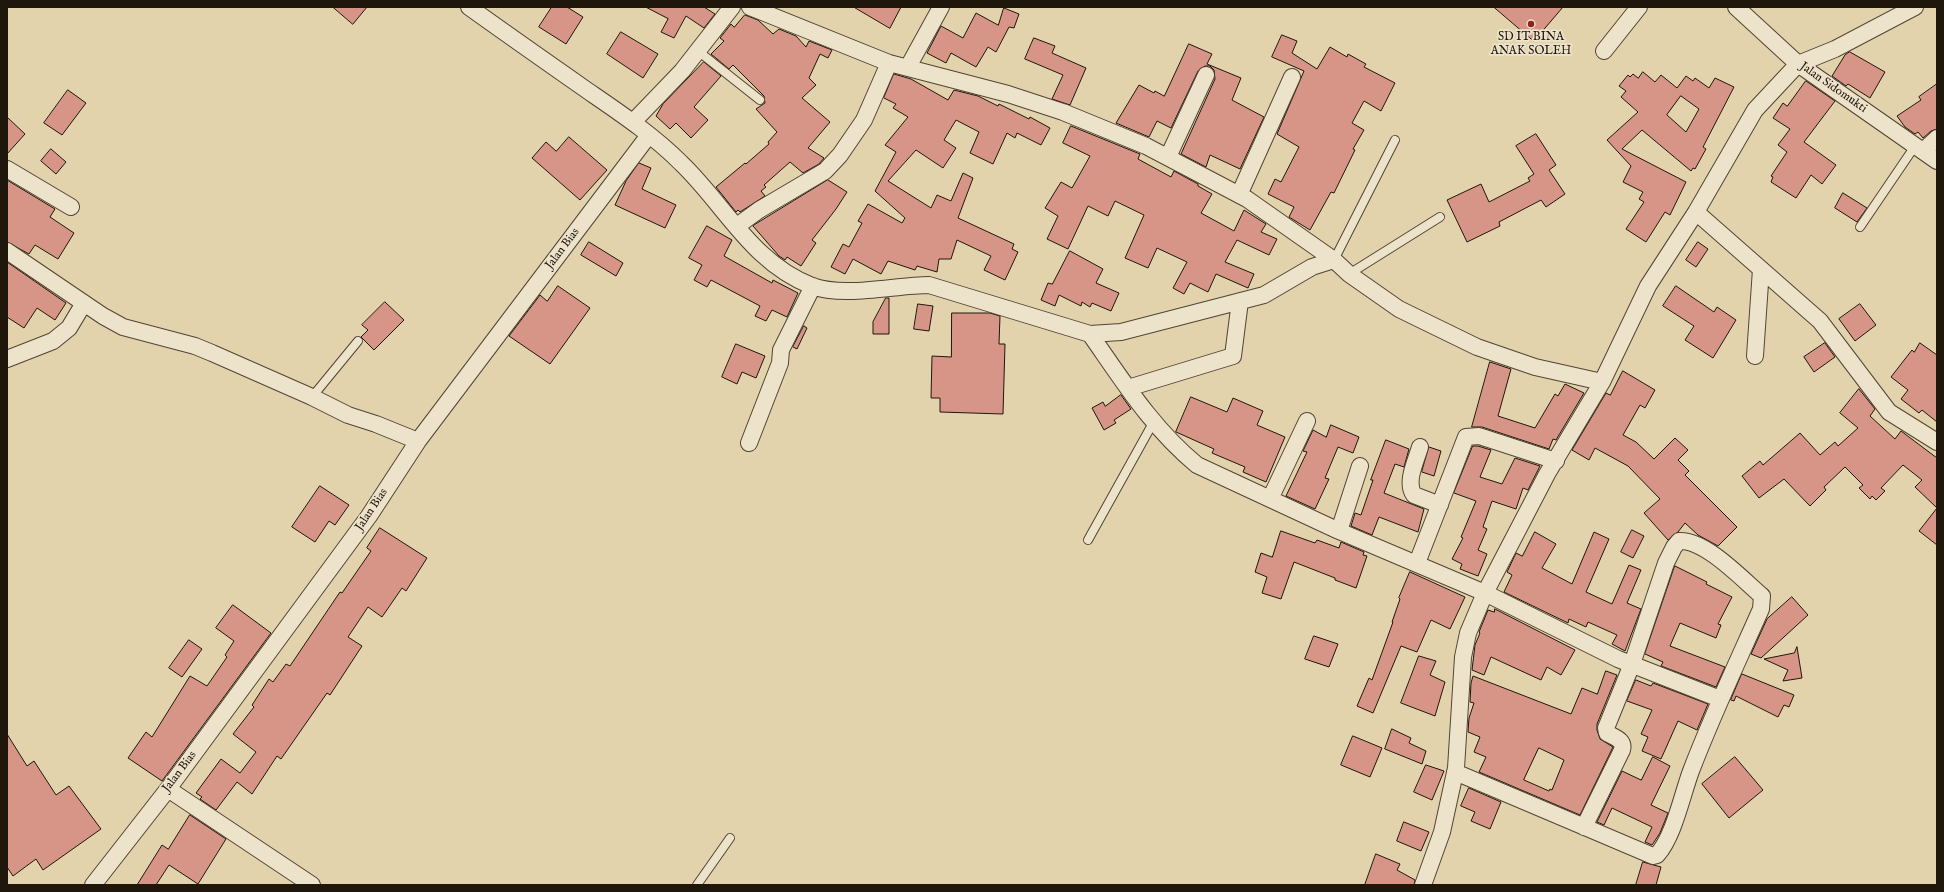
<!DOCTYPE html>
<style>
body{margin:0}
#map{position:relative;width:1944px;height:892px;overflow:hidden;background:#e3d3ad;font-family:"IM FELL English",serif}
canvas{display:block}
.frame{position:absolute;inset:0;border:8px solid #1f160c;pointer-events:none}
</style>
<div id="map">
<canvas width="1944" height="892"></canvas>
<div class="frame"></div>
</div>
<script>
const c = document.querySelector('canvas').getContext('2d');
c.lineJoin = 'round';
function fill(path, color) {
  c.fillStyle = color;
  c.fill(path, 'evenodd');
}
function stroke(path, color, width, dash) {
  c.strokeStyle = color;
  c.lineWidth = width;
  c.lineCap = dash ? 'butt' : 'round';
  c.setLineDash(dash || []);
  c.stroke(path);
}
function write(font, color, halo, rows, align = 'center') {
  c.font = font + ' "IM FELL English",serif';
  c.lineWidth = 3.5;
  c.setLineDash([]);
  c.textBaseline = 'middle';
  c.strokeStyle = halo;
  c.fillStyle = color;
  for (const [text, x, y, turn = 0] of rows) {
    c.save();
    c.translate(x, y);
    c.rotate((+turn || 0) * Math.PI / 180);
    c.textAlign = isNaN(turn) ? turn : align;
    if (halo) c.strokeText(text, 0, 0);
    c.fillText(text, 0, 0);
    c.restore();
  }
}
const building = new Path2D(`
 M333 7H367L353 24Z
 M552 7H567L583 17 566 44 539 27Z
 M646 7H704L715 14 704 28 686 16 674 38 661 32 668 19Z
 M854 7H901L890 28Z
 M1494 7H1563L1534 41Z
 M1004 8 1019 14 1014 28 1009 27 996 52 988 47 976 67 951 53 946 63 927 53 941 26 963 38 976 13 998 25Z
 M745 15 758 20 773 34 779 29 796 36 806 47 809 41 832 50 828 58 820 54 809 78 816 85 802 98 830 122 808 148 824 158 819 164 803 173 790 162 764 185 766 187 761 191 765 196 740 212 738 210 736 212 716 187 745 163 746 164 769 144 768 142 777 132 756 109 765 103 764 96 733 65 729 69 711 54 724 41 720 38 731 24 734 27Z
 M621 32 658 54 643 78 607 54Z
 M1282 35 1297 41 1292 53 1317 69 1330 47 1347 57 1348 54 1366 64 1364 67 1395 83 1381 111 1364 101 1352 123 1364 130 1353 149 1355 150 1334 193 1331 192 1310 230 1289 217 1294 207 1268 194 1275 179 1281 182 1299 147 1277 134 1304 71 1272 57Z
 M1034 38 1055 46 1052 53 1086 68 1070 105 1052 99 1063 75 1025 59Z
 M1189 44 1212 54 1207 64 1241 78 1232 100 1264 117 1240 169 1210 155 1206 167 1181 154 1215 79 1214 70 1210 66H1205L1198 71 1171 128 1157 121 1149 137 1116 123 1139 85 1154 93 1155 91 1164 96Z
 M1850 52 1885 72 1870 98 1848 84 1846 86 1832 76 1845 55Z
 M704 62 721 76 694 107 708 120 691 138 676 123 670 129 656 116 663 104Z
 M1643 72 1655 82 1661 75 1677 88 1686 76 1693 81 1695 78 1709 88 1715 78 1734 87 1703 147 1706 149 1695 169 1693 168 1691 171 1642 130 1622 149 1686 182 1670 215 1665 212 1646 242 1626 229 1644 202 1639 199 1643 192 1623 182 1631 166 1607 140 1638 112 1621 97 1626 91 1619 86 1628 75 1630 77 1633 74 1638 78ZM1681 96 1699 109 1686 132 1667 115Z
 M894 74 911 79 948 100 954 90 978 96 998 106 999 104 1029 119 1030 117 1050 128 1041 145 1017 133 1015 138 1007 133 993 164 970 153 979 132 956 120 944 140 956 148 943 168 916 150 888 181 931 208 937 195 951 201 963 173 973 178 958 218 1014 244 1012 249 1018 252 1005 280 984 270 991 256 957 240 951 259H939L937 272 917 266 915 270 888 261 881 274 853 259 845 274 831 267 843 244 849 247 862 223 858 221 868 204 902 223 905 218 875 191 896 152 885 145 908 117 893 108 896 104 884 98Z
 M1806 81 1835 101 1804 142 1836 165 1822 184 1811 175 1796 198 1771 182 1773 177 1771 176 1787 152 1778 145 1790 129 1773 118 1783 103 1787 106Z
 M1937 84V129L1931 131 1923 138 1918 132 1915 134 1905 127 1897 116 1921 100 1919 97Z
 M68 90 86 103 62 135 44 123Z
 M7 117 25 134 7 154Z
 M1071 126 1140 154 1138 159 1171 177 1174 171 1198 184V186L1212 194 1201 213 1234 231 1244 210 1266 224 1261 232 1277 239 1269 255 1237 240 1225 262 1254 274 1248 288 1216 274 1208 292 1190 283 1184 294 1173 288 1187 262 1157 248 1148 268 1125 258 1144 215 1115 201 1108 216 1088 206 1068 249 1047 239 1058 216 1045 208 1061 182 1072 188 1090 156 1063 143Z
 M1536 134 1556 165 1549 170 1565 194 1546 207 1541 200 1499 222 1500 226 1467 242 1447 200 1481 184 1489 202 1530 181 1528 178 1534 174 1516 146Z
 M569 137 607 170 580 200 532 158 546 142 556 151Z
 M51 149 66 162 56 174 41 161Z
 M639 163 651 168 642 189 676 205 665 228 615 205 626 181Z
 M7 180 55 209 50 217 74 233 58 259 35 245 29 254 7 242Z
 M828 180 847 192 836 209 812 240 816 243 801 266 787 257 785 260 779 256 753 226Z
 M1843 193 1867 208 1857 222 1835 208Z
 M707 226 732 240 724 256 772 283 773 280 798 293 787 317 772 310 766 321 755 316 760 306 711 280 707 287 694 280 702 265 689 258Z
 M589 242 623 263 616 276 581 255Z
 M1698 242 1708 249 1696 267 1686 260Z
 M1070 251 1103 269 1096 283 1119 293 1111 311 1092 303 1090 307 1082 302 1081 306 1059 295 1055 306 1041 300 1048 283 1052 284Z
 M7 262 66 303 55 320 37 308 24 328 7 317Z
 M558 286 590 308 550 364 509 336 540 295 547 301Z
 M1676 286 1714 312 1717 307 1736 320 1713 358 1685 340 1694 326 1663 306Z
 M886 298H889V334H873V322Z
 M385 302 404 320 374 350 361 337 368 330 362 325Z
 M918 304 933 306 929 331 914 329Z
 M1860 304 1876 325 1855 341 1839 319Z
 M952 313H990L1000 316 999 344H1005L1003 414 940 412V398H931L932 356 951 357Z
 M804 326 807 328 797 349 793 347Z
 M1825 343 1835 357 1814 372 1804 357Z
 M1920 343 1937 355V422L1922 410 1919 413 1901 399 1908 390 1891 377 1912 350 1914 352Z
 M736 344 765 356 756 378 742 372 737 384 722 377Z
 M1490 362 1511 369 1498 416 1535 428 1555 394 1558 396 1565 384 1584 393 1556 440 1553 439 1549 449 1482 427H1472Z
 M1623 371 1655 390 1645 408 1640 405 1623 435 1636 442 1654 459 1675 438 1688 450 1678 460 1689 471 1685 475 1737 527 1718 546 1698 535 1685 523 1678 532 1668 540 1644 513 1660 499 1628 466 1595 448 1589 460 1572 450 1606 393 1610 395Z
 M1859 389 1875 409 1870 416 1895 439 1901 431 1937 458V545L1919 531 1937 508 1915 487 1922 480 1903 465 1881 488 1885 491 1876 500 1872 496 1870 499 1859 488 1863 485 1845 467 1824 487 1826 490 1810 506 1784 479 1759 498 1742 476 1760 461 1763 465 1800 433 1820 455 1835 442 1838 446 1858 428 1840 413Z
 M1121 395 1131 409 1114 420 1116 423 1104 430 1092 408 1103 402 1105 406Z
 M1191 397 1227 412 1233 398 1263 411 1257 425 1285 437 1266 482 1243 472 1245 467 1212 453 1214 449 1176 432Z
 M1331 425 1359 437 1353 453 1338 447 1325 478 1329 479 1315 509 1286 496 1307 452 1303 451 1313 430 1326 437Z
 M1386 440 1409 449 1404 467 1395 464 1384 493 1424 509 1418 532 1379 517 1372 535 1351 526 1355 513 1361 515 1373 480H1371Z
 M1473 446H1478L1491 450 1480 477 1502 484 1515 458 1540 466 1528 490 1523 488 1516 509 1492 501 1483 527 1487 529 1478 550 1487 554 1478 576 1460 569 1462 564 1452 559 1463 538 1461 537 1476 501 1454 493Z
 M1429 447 1441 451 1434 476 1422 472Z
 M320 486 349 505 335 525 329 521 315 542 292 527Z
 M380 528 427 558 406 591 402 588 382 617 368 607 348 637 362 646 330 695 327 693 281 759 277 756 252 794 237 782 216 810 200 799 202 797 196 793 221 759 240 773 256 752 233 734 254 707 252 705 269 679 273 682 286 664 290 666 340 592 342 593 371 551 367 548Z
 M1632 530 1644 536 1633 558 1621 552Z
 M1281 531 1315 543 1317 540 1339 548 1341 542 1364 552 1363 555 1367 556 1356 588 1335 580V578L1294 562 1281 599 1262 593 1267 577 1255 572 1261 553 1272 557Z
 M1535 532 1556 544 1542 568 1572 584 1594 532 1609 539 1586 592 1612 604 1629 565 1641 570 1627 603 1641 609 1625 651 1612 644 1617 635 1588 622 1586 627 1569 619 1568 623 1504 592 1512 575 1507 572 1516 553 1522 556Z
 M1675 566 1707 582 1706 584 1732 597 1718 624 1721 625 1716 638 1680 623 1670 646 1725 667 1716 687 1661 666 1663 662 1645 654Z
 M1410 572 1465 597 1450 629 1431 620 1417 652 1401 646 1373 713 1357 706 1369 678 1372 680 1393 622H1392L1400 599 1399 598Z
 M1792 597 1808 615 1761 658 1751 654 1767 619Z
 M233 605 271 633 162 781 128 758 146 732 152 737 190 676 207 686 227 657 225 655 234 641 216 628Z
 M1495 609 1575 650 1561 675 1547 667 1541 680 1491 657 1484 675 1472 670 1475 645 1480 633 1479 632 1488 610 1494 612Z
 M1314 636 1338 644 1329 667 1305 659Z
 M189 640 202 649 182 677 169 668Z
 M1797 647 1802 678 1783 681 1788 670 1764 659 1794 653Z
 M1419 656 1436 661 1430 675 1445 682 1435 716 1401 703Z
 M1606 671 1617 675 1597 724V730L1600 739 1613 747 1580 815 1479 772 1486 757 1474 752 1480 737 1468 732 1469 718 1474 703 1470 702 1471 683 1473 676 1571 714 1582 688 1597 694ZM1539 748 1564 760 1552 790 1550 789 1549 791 1524 780Z
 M1742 674 1794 695 1789 707 1784 705 1778 717 1736 696 1734 701 1731 700Z
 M1636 680 1651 686 1653 683 1708 704 1697 730 1678 721 1661 759 1642 751 1648 737 1641 734 1652 710 1627 701Z
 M1392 729 1411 738 1409 743 1426 751 1422 764 1385 749Z
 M7 734 27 766 34 761 56 795 69 786 101 829 43 870 36 859 13 876 7 867Z
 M1353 736 1382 748 1370 777 1341 765Z
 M1653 757 1670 766 1651 805 1668 813 1660 833 1652 845 1645 842 1652 827 1612 808 1604 825 1597 822 1622 771 1641 780Z
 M1735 757 1763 790 1729 818 1702 784Z
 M1426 765 1444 771 1432 800 1414 792Z
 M1469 788 1501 802 1490 829 1471 821 1475 812 1461 806Z
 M190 815 226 839 198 884 169 865 156 885H137L162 845 168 849Z
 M1404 822 1429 832 1421 851 1397 841Z
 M1376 854 1400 864 1397 870 1415 880 1414 885H1365Z
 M1643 862 1661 867 1656 885H1636Z`);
fill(building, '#d69586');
stroke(building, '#1f160c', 1);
const service = new Path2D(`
 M698 51 760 100
 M1860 227 1915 146
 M1334 260 1395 140
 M1349 274 1440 217
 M312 397 358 341
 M1088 540 1153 423
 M697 885 730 838`);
const minor = new Path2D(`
 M469 7C508 35 548 63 588 91 620 113 653 135 681 163 725 205 752 263 812 286 845 298 895 285 929 285L1090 334 1121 332 1264 295 1312 267 1334 260
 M750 7 889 63 1008 94 1063 112 1146 146 1247 199 1334 260 1349 274 1399 309 1477 347 1535 367 1602 382
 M1736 7 1798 64 1937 161
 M1604 51 1639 7
 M908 67 941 7
 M633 122 682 71 732 7
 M1923 151 1937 138
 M1168 157 1206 75
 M7 169 71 207
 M1239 195 1292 77
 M1696 212 1820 321 1889 412 1937 442
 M737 226 759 210 825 171 840 155 864 120 889 63
 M7 251 103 316 123 327 195 346 212 353 312 397 348 415 376 424 418 441
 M1090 334C1123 381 1152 428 1197 465L1339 531 1485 593 1618 659 1720 699
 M1755 356 1761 269
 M7 359 53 341 69 328 84 303
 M1128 388 1233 356 1240 301
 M749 443 780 363 781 350 813 286
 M1420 447C1416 461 1405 482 1414 495L1440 505
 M1270 499 1307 421
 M1339 531 1360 466
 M1417 563 1466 437 1479 436 1556 461
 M1455 772 1653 856 1657 855C1674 836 1682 795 1691 771 1712 716 1737 663 1761 609L1762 596C1743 580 1705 539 1679 541L1674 547 1666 563 1632 664 1606 728 1607 733C1614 737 1625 740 1622 750L1584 827
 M168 789 312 885
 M93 885 168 789 369 516 418 441 649 135
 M1423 885 1442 832 1456 768 1463 657 1468 633 1485 593 1547 474 1602 382 1648 286 1696 212 1755 110 1798 64 1835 49 1915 7`);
stroke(service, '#504534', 10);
stroke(minor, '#504534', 18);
stroke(service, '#ede2ca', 8);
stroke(minor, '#ede2ca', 16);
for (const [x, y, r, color] of [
 [1531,24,4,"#8f2418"]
]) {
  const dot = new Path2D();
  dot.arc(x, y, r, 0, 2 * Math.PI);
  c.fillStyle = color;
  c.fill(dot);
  stroke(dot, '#ede2ca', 1.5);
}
write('12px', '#1f160c', '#ede2ca', [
 ["SD IT BINA",1531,38],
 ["ANAK SOLEH",1531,52]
]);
write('12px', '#1f160c', '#ede2ca', [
 ["Jalan Sidomukti",1833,88,35],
 ["Jalan Bias",563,249,-53],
 ["Jalan Bias",372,510,-56],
 ["Jalan Bias",180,772,-53]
]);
</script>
